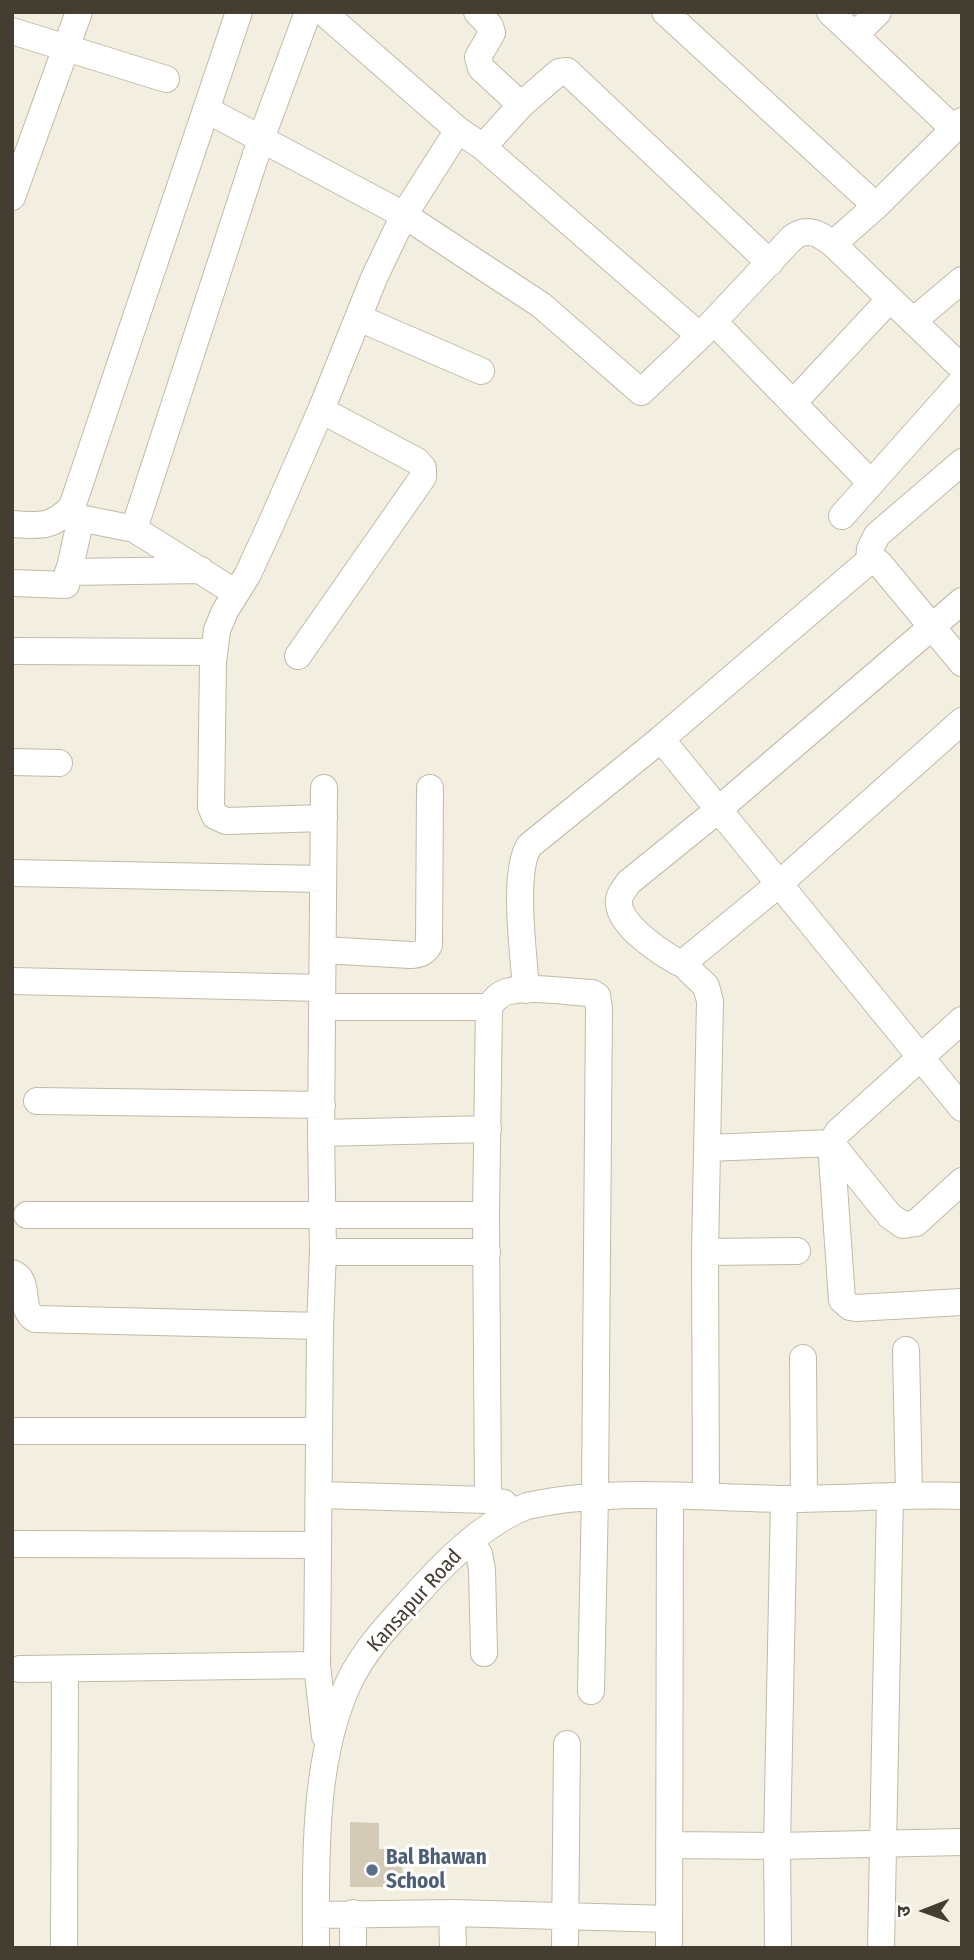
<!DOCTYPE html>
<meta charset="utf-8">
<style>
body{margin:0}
#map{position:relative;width:974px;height:1960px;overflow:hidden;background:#f2efe1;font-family:"Fira Sans Condensed","Noto Sans Devanagari",sans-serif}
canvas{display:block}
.frame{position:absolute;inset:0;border:14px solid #443e32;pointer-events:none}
.north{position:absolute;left:890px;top:1876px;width:70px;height:70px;-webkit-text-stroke:5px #fff;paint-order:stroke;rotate:269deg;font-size:19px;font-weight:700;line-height:28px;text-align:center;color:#443e32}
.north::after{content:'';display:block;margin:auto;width:24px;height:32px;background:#443e32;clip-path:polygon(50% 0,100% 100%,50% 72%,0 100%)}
</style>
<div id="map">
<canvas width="974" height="1960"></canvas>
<div class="frame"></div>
<div class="north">उ</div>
</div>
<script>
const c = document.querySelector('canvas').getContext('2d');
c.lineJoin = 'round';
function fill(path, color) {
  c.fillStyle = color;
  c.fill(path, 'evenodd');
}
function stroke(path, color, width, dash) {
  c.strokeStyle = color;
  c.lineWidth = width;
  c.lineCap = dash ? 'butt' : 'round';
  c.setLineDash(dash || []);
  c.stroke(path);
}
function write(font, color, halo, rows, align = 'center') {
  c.font = font + ' "Fira Sans Condensed",sans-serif';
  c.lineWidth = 6;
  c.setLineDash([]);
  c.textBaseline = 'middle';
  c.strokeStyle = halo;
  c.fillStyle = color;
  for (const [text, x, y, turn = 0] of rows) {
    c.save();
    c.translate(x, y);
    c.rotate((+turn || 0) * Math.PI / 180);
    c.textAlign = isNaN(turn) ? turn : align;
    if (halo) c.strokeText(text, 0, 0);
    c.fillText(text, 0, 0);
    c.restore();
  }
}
fill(new Path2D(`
 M350 1822 379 1823V1849H403L402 1887H350Z`), '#d4cbb6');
const minor = new Path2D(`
 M323 12 458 130 483 147 700 336
 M477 12 490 26 492 33 478 57 481 68 521 105
 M665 12 876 206
 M830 12 954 129
 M12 31 166 79
 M855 35 878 12
 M207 110 404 215 541 305 641 392 700 336 792 238C807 226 820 234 833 244L962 368
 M483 147 521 105 559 72 567 71 770 263
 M12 197 79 12
 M833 244 876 206 962 121
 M359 318 481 371
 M913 321 962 280
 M714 322 871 483
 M793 403 890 299
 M65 515 134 529 236 593
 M842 516 962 381
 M12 524C39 526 52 528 72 507L239 12
 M134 529 261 139 308 12
 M869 561 879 563 962 663
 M68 572 201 570
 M12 583 66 585 81 518
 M12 651 214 652
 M298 656 423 477V468L417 461 321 410
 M661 739 962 1108
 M12 762 59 763
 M324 788 321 1133 323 1252 320 1326 317 1665 325 1736
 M324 818 226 821 215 816 211 807 213 662 217 630 225 611 248 574 271 524 321 410 374 278 404 215 458 130
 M12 873 323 879
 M323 950 410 955C419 955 425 953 429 945L430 788
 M688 967C668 958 617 926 619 901 619 894 625 888 629 882L718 810 962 601
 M12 981 322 988
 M526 990C524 955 512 874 529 846L661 739 869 561 870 549 877 535 962 462
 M322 1007H489
 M962 1020 838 1132 831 1143 842 1300 850 1307 856 1308 962 1302
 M37 1101 322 1105
 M321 1133 488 1129
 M708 1148 831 1143 890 1216 903 1225 916 1223 962 1181
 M27 1215H486
 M323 1252H487
 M705 1252 797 1251
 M12 1273C32 1280 17 1308 35 1319L320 1326
 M906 1350 909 1494
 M803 1358 804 1499
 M12 1431H319
 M321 1495 488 1500 504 1503
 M706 1496 705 1252 710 1001 706 986 689 970V958L779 884 962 721
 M488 1500 486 1215 489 1007C493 1001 498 995 506 992 528 985 567 992 592 993L597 996 599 1008 595 1496 591 1691
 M470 1541 479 1554 482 1569 484 1653
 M15 1544 318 1545
 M20 1669 317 1665
 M669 1845 777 1846 962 1842
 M353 1913V1948
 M452 1913 453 1948
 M316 1915 452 1913 669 1919
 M64 1948 65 1670
 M316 1948C316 1862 312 1759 350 1680 367 1645 397 1616 422 1588 450 1557 487 1521 527 1506 612 1487 700 1498 786 1499 845 1499 903 1494 962 1496
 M565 1948 567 1744
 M669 1948 670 1496
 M778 1948 777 1846 784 1499
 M881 1948 890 1496`);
stroke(minor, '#c1baa6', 28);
stroke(minor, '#fff', 26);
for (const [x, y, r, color] of [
 [372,1870,7,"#5c6f8a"]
]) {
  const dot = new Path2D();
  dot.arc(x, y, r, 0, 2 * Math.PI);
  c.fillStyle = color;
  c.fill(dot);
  stroke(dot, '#fff', 2.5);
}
write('21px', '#443e32', '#fff', [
 ["Kansapur Road",415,1601,-48]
]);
write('bold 21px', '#4e5e75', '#fff', [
 ["Bal Bhawan",386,1858],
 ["School",386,1882]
], 'left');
</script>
